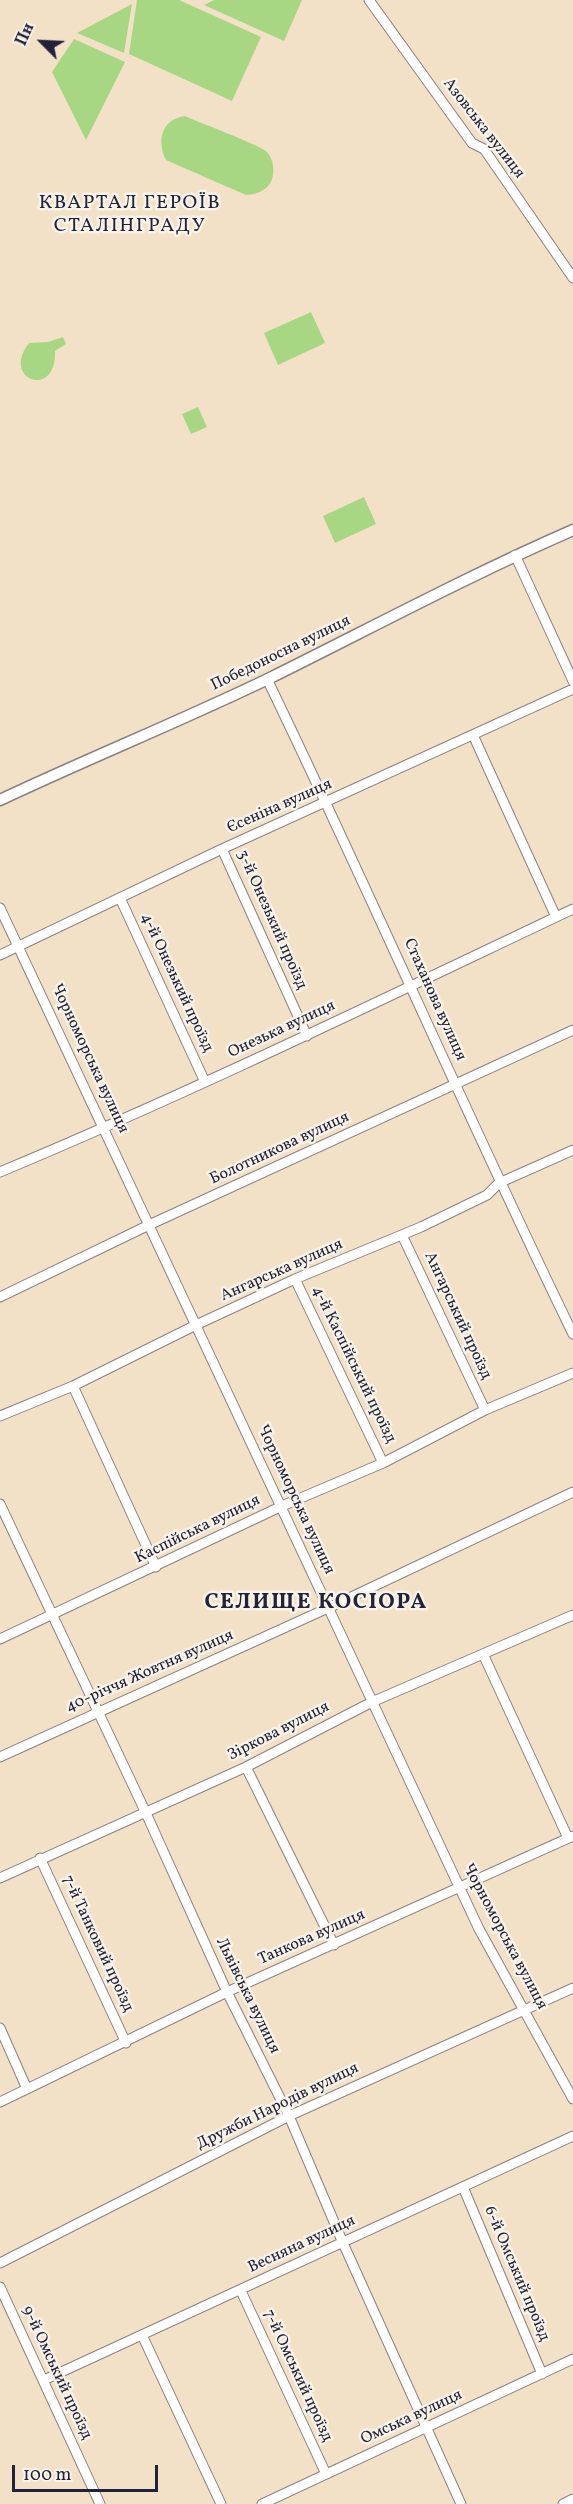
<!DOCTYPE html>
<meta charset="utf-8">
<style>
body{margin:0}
#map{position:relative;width:573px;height:2504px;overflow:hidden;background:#f3e1c7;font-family:Vollkorn,serif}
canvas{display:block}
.north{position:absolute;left:12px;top:12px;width:60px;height:60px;-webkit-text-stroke:4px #f7f3e8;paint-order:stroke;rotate:294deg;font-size:16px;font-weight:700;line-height:24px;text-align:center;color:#22223b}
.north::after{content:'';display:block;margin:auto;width:21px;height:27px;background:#22223b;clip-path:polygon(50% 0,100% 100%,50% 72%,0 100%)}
.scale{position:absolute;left:12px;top:2465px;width:146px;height:27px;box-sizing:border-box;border:3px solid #22223b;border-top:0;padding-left:8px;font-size:18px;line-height:21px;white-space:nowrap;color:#22223b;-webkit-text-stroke:4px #f7f3e8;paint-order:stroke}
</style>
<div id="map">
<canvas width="573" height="2504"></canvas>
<div class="north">Пн</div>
<div class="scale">100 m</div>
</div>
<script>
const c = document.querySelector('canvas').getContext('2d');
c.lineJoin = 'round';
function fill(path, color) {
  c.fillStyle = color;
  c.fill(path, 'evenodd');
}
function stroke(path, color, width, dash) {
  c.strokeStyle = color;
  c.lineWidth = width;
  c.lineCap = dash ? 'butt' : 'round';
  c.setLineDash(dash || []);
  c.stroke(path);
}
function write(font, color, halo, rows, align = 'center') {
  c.font = font + ' Vollkorn,serif';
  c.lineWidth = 5;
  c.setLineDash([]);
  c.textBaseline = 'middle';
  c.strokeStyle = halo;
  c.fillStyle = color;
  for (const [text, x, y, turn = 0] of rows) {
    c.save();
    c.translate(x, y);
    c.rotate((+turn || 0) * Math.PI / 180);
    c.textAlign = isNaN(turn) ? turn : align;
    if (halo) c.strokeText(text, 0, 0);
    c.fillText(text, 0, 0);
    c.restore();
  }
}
fill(new Path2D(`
 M137 0H179L261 37 232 101 129 54Z
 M214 0H302L284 41 204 5Z
 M132 4 124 53 77 33Z
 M74 39 125 62 86 140 52 72Z
 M185 116C200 123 258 144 267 152 273 159 275 170 272 179 269 190 257 194 246 195L166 160C156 140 162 119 185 116Z
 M311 312 325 343 278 365 264 333Z
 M63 337 66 344 55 351C57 400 0 380 29 343L48 342Z
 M198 407 207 427 191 434 182 414Z
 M364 497 376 524 335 543 323 516Z`), '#a8d784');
const minor = new Path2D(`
 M369 0 472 143 484 149 573 278
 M515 555 573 681
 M267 679C372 896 467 1117 573 1334
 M473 735 556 917
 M222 849 307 1036
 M120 898 205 1082
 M0 908 479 1929 573 2099
 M0 955 222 849 573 689
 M0 1172C194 1091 383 999 573 909
 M402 1235 485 1410
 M295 1279 383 1463
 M0 1297 149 1225 573 1030
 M73 1386 156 1567
 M0 1416 73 1386 196 1325 295 1279 421 1227 487 1195 499 1183 573 1150
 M0 1504 145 1811 227 1992 289 2116 343 2243 461 2504
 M0 1639 282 1506 383 1463 485 1410 573 1373
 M483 1654 568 1838
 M0 1757 328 1608 573 1492
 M246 1767 334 1945
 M40 1858 126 2043
 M0 1878 246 1767 372 1702 573 1615
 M0 2028 27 2089
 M0 2102 227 1992 573 1836
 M463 2187 542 2374
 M0 2263 289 2116 573 1988
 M0 2287 100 2504
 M241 2291 326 2474
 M142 2335 221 2504
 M44 2380 573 2136
 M262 2504 573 2359
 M563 2504 573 2499`);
const tertiary = new Path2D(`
 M0 800C89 758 181 721 270 678 371 628 470 575 573 530`);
stroke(minor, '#8a8281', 11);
stroke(tertiary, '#8a8281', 13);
stroke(minor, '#fff', 9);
stroke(tertiary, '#fff', 10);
write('16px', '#22223b', '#f7f3e8', [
 ["Азовська вулиця",483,129,52],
 ["Победоносна вулиця",281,654,-26],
 ["Єсеніна вулиця",280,807,-24],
 ["3-й Онезький проїзд",271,920,66],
 ["4-й Онезький проїзд",176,983,65],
 ["Стаханова вулиця",434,1000,66],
 ["Онезька вулиця",282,1030,-25],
 ["Чорноморська вулиця",89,1059,65],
 ["Болотникова вулиця",280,1149,-25],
 ["Ангарська вулиця",282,1271,-24],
 ["Ангарський проїзд",457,1316,65],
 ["4-й Каспійський проїзд",353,1365,64],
 ["Чорноморська вулиця",295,1500,65],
 ["Каспійська вулиця",198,1530,-26],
 ["40-річчя Жовтня вулиця",150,1672,-24],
 ["Зіркова вулиця",279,1732,-27],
 ["Чорноморська вулиця",504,1937,62],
 ["Танкова вулиця",312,1938,-24],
 ["7-й Танковий проїзд",97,1944,65],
 ["Львівська вулиця",247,1996,64],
 ["Дружби Народів вулиця",278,2107,-26],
 ["Весняна вулиця",302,2245,-25],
 ["6-й Омський проїзд",516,2274,67],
 ["9-й Омський проїзд",56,2373,65],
 ["7-й Омський проїзд",297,2376,65],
 ["Омська вулиця",412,2418,-25]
]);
c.letterSpacing = '1.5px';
write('20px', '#22223b', '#f7f3e8', [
 ["КВАРТАЛ ГЕРОЇВ",130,204],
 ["СТАЛІНГРАДУ",130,227]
]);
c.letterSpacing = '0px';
c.letterSpacing = '1.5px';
write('bold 22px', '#22223b', '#f7f3e8', [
 ["СЕЛИЩЕ КОСІОРА",316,1604]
]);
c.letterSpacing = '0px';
</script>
